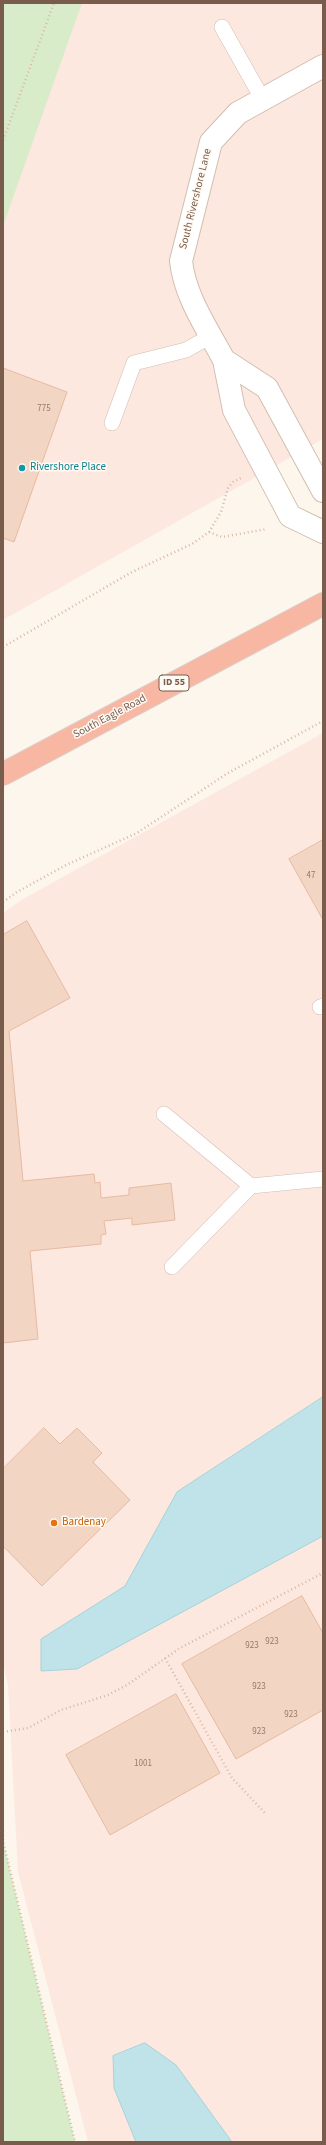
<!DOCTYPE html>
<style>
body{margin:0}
#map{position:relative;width:326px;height:2145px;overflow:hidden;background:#fdf6ec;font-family:"Source Sans 3",sans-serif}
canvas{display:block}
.frame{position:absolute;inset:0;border:4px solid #7a5c4d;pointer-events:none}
</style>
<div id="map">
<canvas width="326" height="2145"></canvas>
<div class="frame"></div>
</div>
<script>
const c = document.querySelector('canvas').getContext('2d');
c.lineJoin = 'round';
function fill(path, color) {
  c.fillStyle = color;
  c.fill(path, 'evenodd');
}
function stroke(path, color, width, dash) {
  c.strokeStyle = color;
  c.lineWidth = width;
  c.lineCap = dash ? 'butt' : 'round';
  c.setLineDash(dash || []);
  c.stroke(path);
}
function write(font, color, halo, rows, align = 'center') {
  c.font = font + ' "Source Sans 3",sans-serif';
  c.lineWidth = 3;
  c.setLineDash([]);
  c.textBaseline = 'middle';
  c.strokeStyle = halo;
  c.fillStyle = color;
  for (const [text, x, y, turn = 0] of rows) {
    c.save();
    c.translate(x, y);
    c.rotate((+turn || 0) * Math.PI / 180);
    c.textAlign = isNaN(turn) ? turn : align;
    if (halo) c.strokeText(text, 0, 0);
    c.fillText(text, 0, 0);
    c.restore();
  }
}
fill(new Path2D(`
 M81 3H323V439L3 620V224Z
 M323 733V2142H88L18 1872 8 1684 3 1664V913L23 899Z`), '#fde8e0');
fill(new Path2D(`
 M3 3H82L3 226Z
 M3 1831V1841L75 2142H3Z`), '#d8ecc9');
const water = new Path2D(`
 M323 1397V1536L77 1669 41 1671V1639L125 1586 177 1492Z
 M145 2043 176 2065 232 2142H136L114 2088 113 2056Z`);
fill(water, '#bfe3e8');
stroke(water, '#a5d3da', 1);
const building = new Path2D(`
 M3 368 67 392 14 542 3 538Z
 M323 840V920L289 859Z
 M27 921 70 998 9 1031 23 1181 94 1174 95 1183 100 1182 101 1198 129 1195V1188L171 1183 175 1220 132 1225V1218L104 1221 106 1234 101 1235V1244L30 1251 38 1339 3 1343V935Z
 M44 1428 60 1444 77 1428 102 1453 93 1462 130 1500 42 1586 3 1546V1469Z
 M302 1596 323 1633V1710L236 1759 182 1664Z
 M176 1694 220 1773 110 1835 66 1755Z`);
fill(building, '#f3d5c3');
stroke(building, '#e6bba3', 1);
const lane = new Path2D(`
 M222 27 263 100
 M112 423 134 363 186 350 211 336
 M320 1007 323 1006
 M164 1114 251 1186
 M172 1267 251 1186 323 1179`);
const street = new Path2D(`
 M224 360C207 328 185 297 181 261L211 142 238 113 323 66
 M323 532 290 516 234 410 224 360 267 388 323 491`);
const highway = new Path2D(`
 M3 774 323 604`);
stroke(lane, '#d1beb0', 16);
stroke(street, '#d1beb0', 24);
stroke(highway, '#dad1cd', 24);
stroke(new Path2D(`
 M3 140 54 3
 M209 532 222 537 267 529
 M3 647 132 572 192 544 209 532 221 512 228 488 233 482 241 478
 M3 902 17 892 66 865 137 833 228 773 323 721
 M165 1658 232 1778 265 1813
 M3 1732 28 1728 61 1710 108 1695 127 1685 180 1648 323 1573
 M3 1831V1841L75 2142`), '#d9b8a5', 2.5, [1, 3]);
stroke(lane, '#fff', 15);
stroke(street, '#fff', 22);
stroke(highway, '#f7b7a3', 22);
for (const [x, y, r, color] of [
 [22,468,4,"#0f9aa8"],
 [54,1523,4,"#e8710a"]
]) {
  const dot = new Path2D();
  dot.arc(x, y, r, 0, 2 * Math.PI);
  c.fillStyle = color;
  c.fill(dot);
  stroke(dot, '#fffaf3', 1.5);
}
write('9px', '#987a6a', null, [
 ["775",44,409],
 ["47",311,876],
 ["923",272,1642],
 ["923",252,1646],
 ["923",259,1687],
 ["923",291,1715],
 ["923",259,1732],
 ["1001",143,1764]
]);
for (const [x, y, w] of [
 [174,683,30]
]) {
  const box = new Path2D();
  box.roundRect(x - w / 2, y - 8, w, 16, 3);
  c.fillStyle = '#fffaf3';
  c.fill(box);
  stroke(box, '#7a5c4d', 1);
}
write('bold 10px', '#7a5c4d', null, [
 ["ID 55",174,683]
]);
write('11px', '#7a5c4d', '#fffaf3', [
 ["South Rivershore Lane",196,199,-76],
 ["South Eagle Road",110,717,-28]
]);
write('11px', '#0d838f', '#fffaf3', [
 ["Rivershore Place",30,468]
], 'left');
write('11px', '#c56008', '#fffaf3', [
 ["Bardenay",62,1523]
], 'left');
</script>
